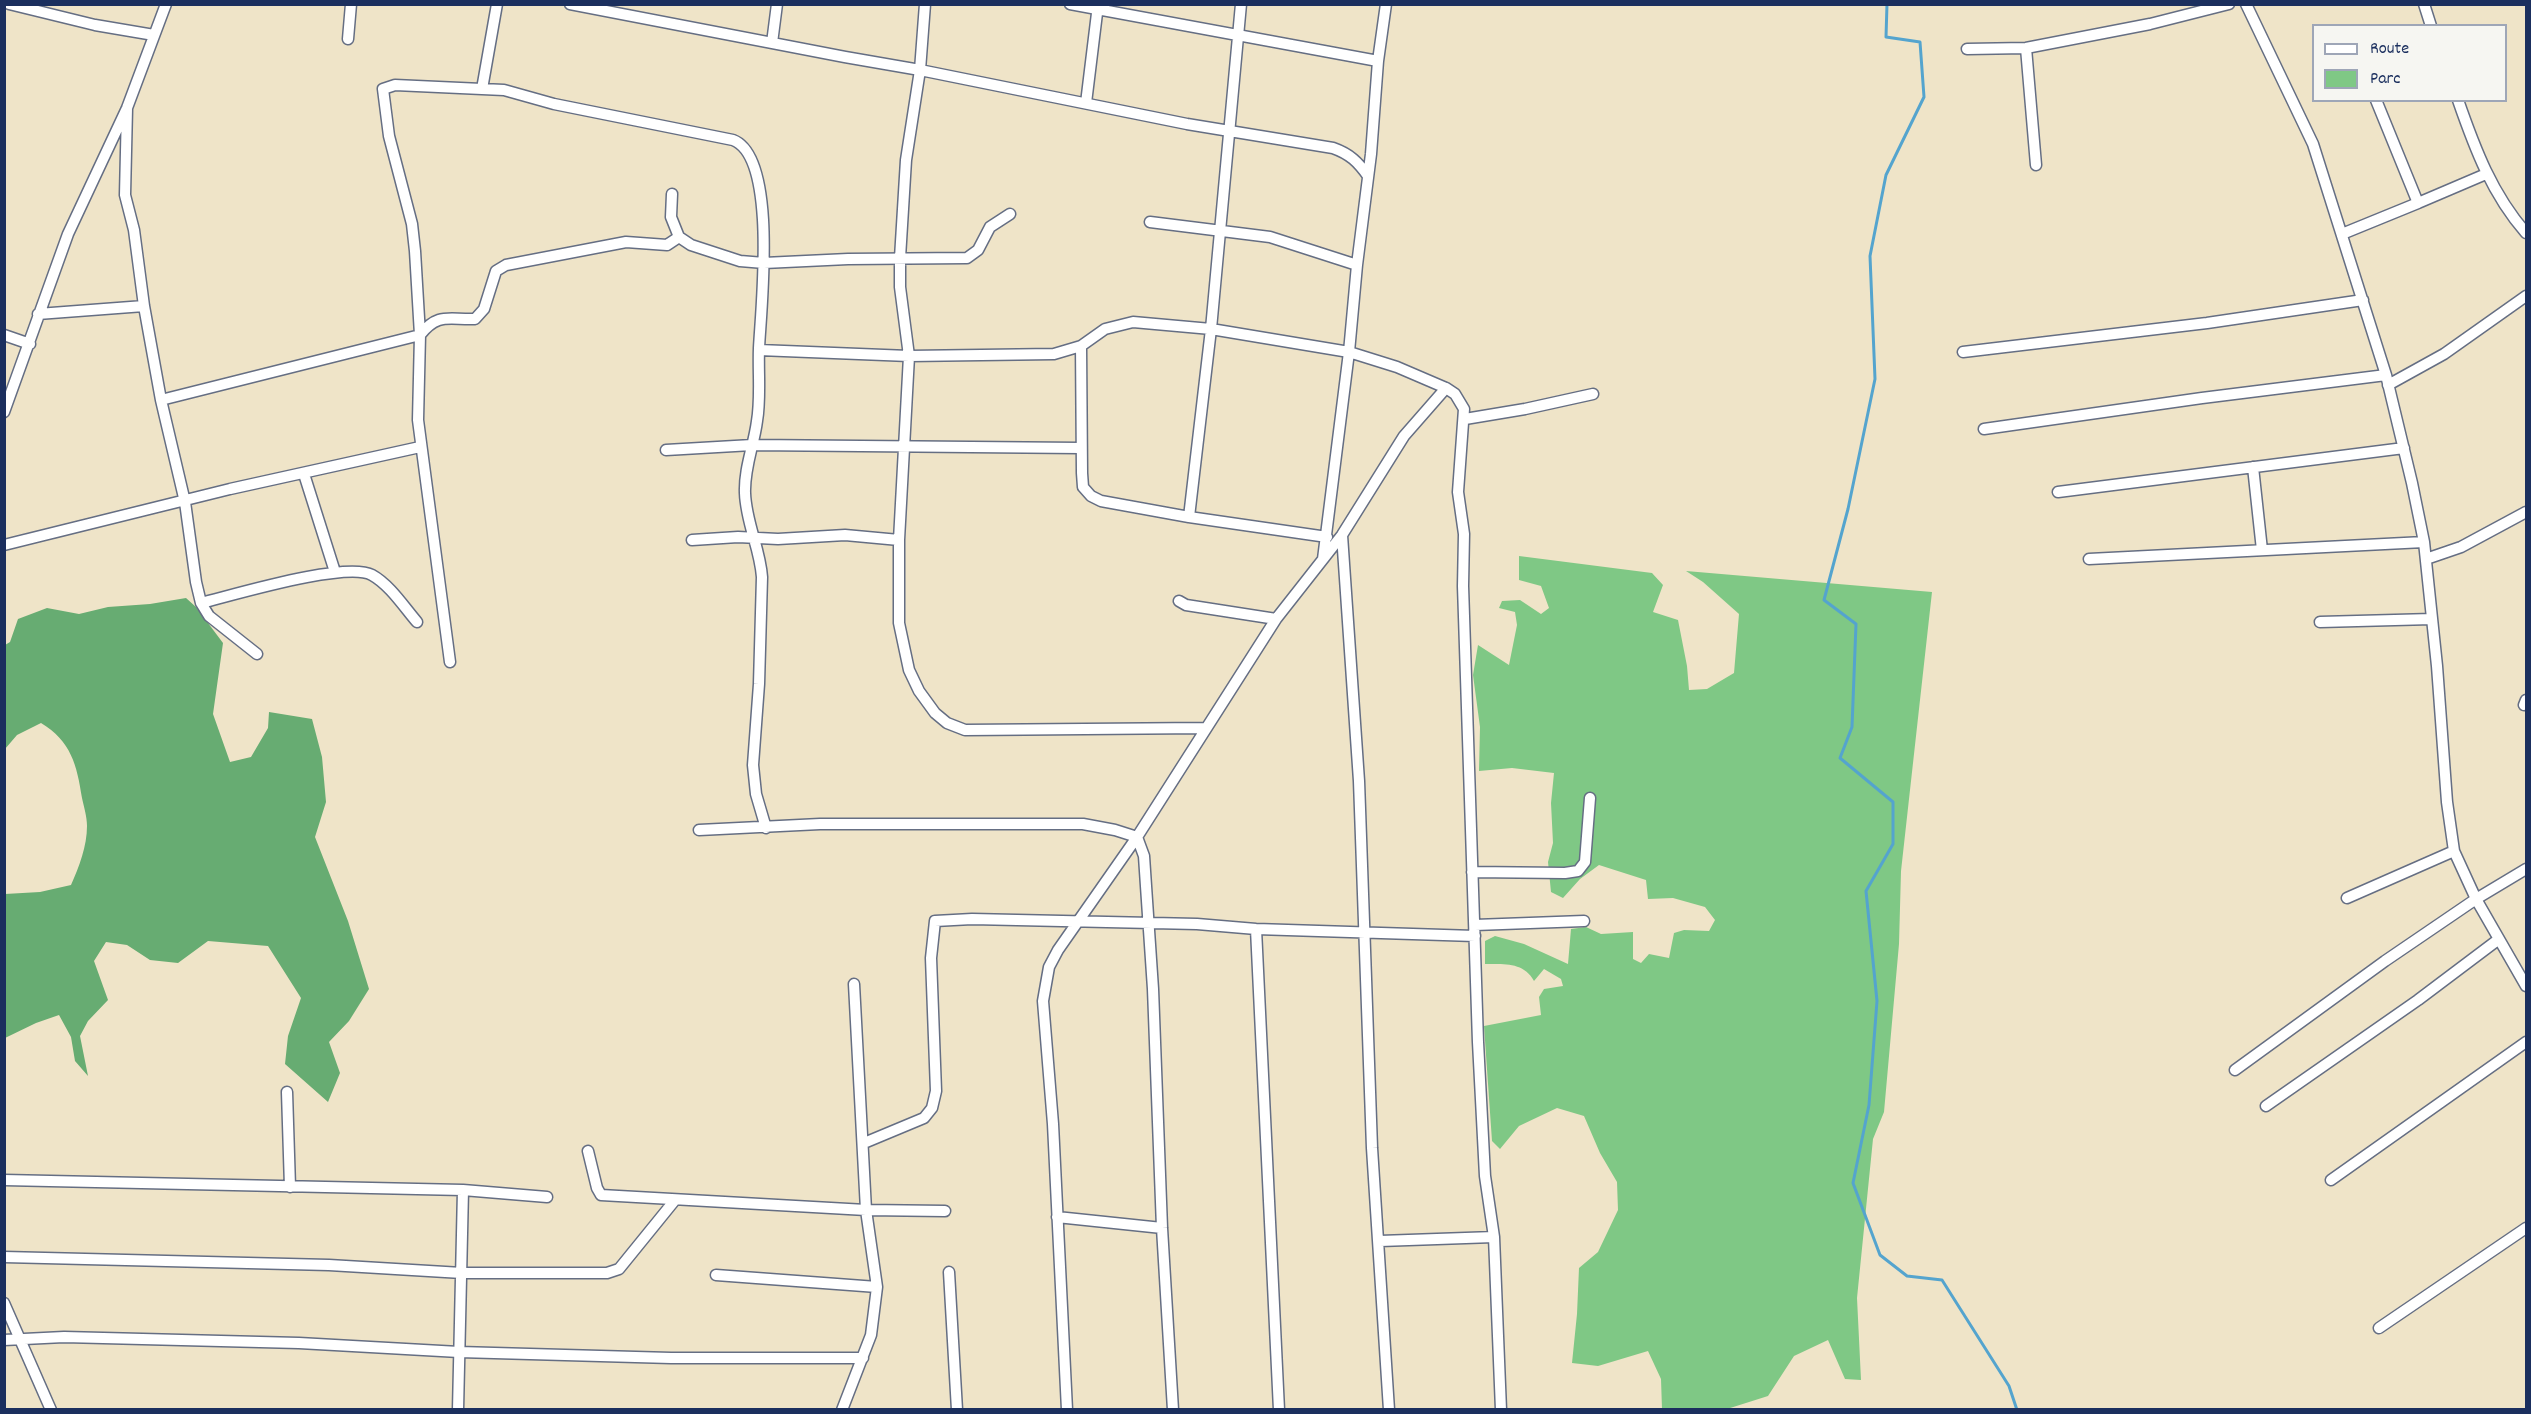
<!DOCTYPE html>
<style>
body{margin:0}
#map{position:relative;width:2531px;height:1414px;overflow:hidden;background:#efe4c8;font-family:Dekko,sans-serif}
canvas{display:block}
.frame{position:absolute;inset:0;border:6px solid #1b2f5e;pointer-events:none}
.legend{position:absolute;left:2312px;top:24px;width:195px;height:78px;box-sizing:border-box;background:#f6f6f2;border:2px solid #9ea6b7;margin:0;padding:8px 10px;list-style:none;font-size:18px;color:#1b2f5e}
.legend li{display:flex;align-items:center;gap:12px;height:30px}
.legend b{width:30px;border:2px solid #9ea6b7}
</style>
<div id="map">
<canvas width="2531" height="1414"></canvas>
<div class="frame"></div>
<ul class="legend">
<li><b style="height:8px;background:#fff"></b>Route</li>
<li><b style="height:16px;background:#7fc885"></b>Parc</li>
</ul>
</div>
<script>
const c = document.querySelector('canvas').getContext('2d');
c.lineJoin = 'round';
function fill(path, color) {
  c.fillStyle = color;
  c.fill(path, 'evenodd');
}
function stroke(path, color, width, dash) {
  c.strokeStyle = color;
  c.lineWidth = width;
  c.lineCap = dash ? 'butt' : 'round';
  c.setLineDash(dash || []);
  c.stroke(path);
}
fill(new Path2D(`
 M1519 556 1652 573 1663 585 1653 612 1678 620 1687 666 1689 690 1707 689 1734 673 1739 614 1703 582 1686 571 1932 592 1901 871 1899 944 1884 1112 1873 1139 1857 1298 1861 1380 1845 1379 1828 1340 1794 1356 1768 1396 1727 1409H1662L1661 1379 1648 1351 1598 1366 1572 1363 1577 1314 1579 1268 1598 1252 1618 1210 1617 1182 1600 1153 1584 1116 1557 1108 1519 1126 1500 1149 1492 1141 1484 1026 1541 1015 1539 997 1544 989 1563 986 1561 979 1544 969 1534 981C1524 962 1504 964 1485 964V941L1495 936 1524 944 1568 964 1571 929 1586 927 1601 934 1633 932V959L1641 963 1649 954 1669 958 1674 933 1684 930 1709 931 1715 920 1705 907 1673 898 1648 899 1646 880 1599 865 1580 879 1563 898 1551 892 1548 862 1553 843 1551 803 1554 773 1512 768 1479 771 1480 727 1473 675 1478 645 1509 665 1517 625 1515 612 1499 608 1502 601 1520 600 1541 614 1549 608 1541 586 1519 580Z`), '#7fc885');
fill(new Path2D(`
 M186 598 196 607 223 643 213 714 230 762 251 757 268 728 269 712 312 719 322 757 326 802 315 837 348 921 369 989 349 1021 329 1042 340 1073 328 1102 285 1064 288 1036 301 998 268 946 208 941 178 963 150 960 127 945 106 942 94 961 108 1000 88 1021 80 1036 88 1076 75 1061 71 1037 59 1015 36 1023 5 1038V894L40 892 71 885C79 867 87 846 87 826 87 817 84 807 82 798 77 765 71 741 41 723L17 735 5 749V645L10 642 18 619 47 608 79 614 108 607 150 604Z`), '#67ac72');
stroke(new Path2D(`
 M1887 4 1886 37 1920 42 1924 97 1886 175 1870 256 1875 379 1848 509 1824 600 1856 624 1852 727 1840 758 1893 802V844L1866 891 1877 1001 1869 1105 1853 1183 1880 1255 1907 1276 1942 1280 2009 1386 2017 1410`), '#54a4ce', 3);
const minor = new Path2D(`
 M9 4 95 25 154 35
 M497 4 482 89 504 90 554 104 733 140C778 157 761 307 759 348 758 372 761 398 757 421 754 445 744 468 745 493 746 523 760 548 762 577L759 684 753 765 756 794 766 828
 M570 4 845 57 920 70 1187 124 1333 148C1350 154 1358 162 1368 176
 M925 4 920 70 906 160 900 258V287L909 356 899 540V623L909 670 919 691 935 713 947 723 965 730 1205 728
 M1070 4 1378 61
 M2246 4 2313 144 2386 375 2412 483 2424 542 2437 666 2447 802 2454 851 2476 899 2526 986
 M2424 4 2431 26
 M348 39 351 4
 M772 43 777 4
 M2026 48 2036 165
 M1967 49 2026 48 2150 24 2229 4
 M2376 100 2418 203 2486 174
 M2458 100C2475 149 2492 194 2526 233
 M1086 103 1098 5
 M127 108 125 195 134 230 144 306 161 400 185 502 196 582 201 603 209 616 257 654
 M672 194 671 217 679 237 691 245 740 261 764 263 848 259 967 258 978 250 990 227 1010 214
 M1150 222 1270 237 1357 265
 M2342 234 2418 203
 M38 314 144 306
 M4 335 30 344
 M1081 346 1082 473 1083 487 1091 496 1101 501 1189 517 1327 537
 M759 350 909 356 1054 354 1081 346 1105 329 1133 322 1211 329 1349 352 1397 367 1446 388
 M1963 352 2207 323 2363 300
 M2388 385 2444 354 2526 296
 M161 400 420 335C438 312 449 320 475 319L484 309 496 271 506 265 626 242 667 245 679 237
 M4 412 68 234 127 108 166 4
 M1465 419 1525 409 1593 394
 M1984 429 2202 398 2386 375
 M666 450 752 445 1080 448
 M2253 467 2262 550
 M304 474 335 572
 M2058 492 2404 448
 M1189 517 1211 329 1241 4
 M1342 535 1359 781 1372 1148 1389 1410
 M692 540 738 537 778 539 845 535 899 540
 M4 545 230 489 420 447
 M1323 559 1349 352 1357 265 1371 154 1378 61 1386 4
 M2089 559 2424 542
 M2426 559 2461 547 2526 512
 M1179 601 1186 605 1276 619
 M201 603C234 595 346 561 372 575 390 585 404 607 417 622
 M2320 622 2432 619
 M450 662 418 420 420 335 415 251 412 224 389 136 383 89 395 85 482 89
 M2524 705 2526 700
 M699 830 820 824H1083L1115 830 1137 837 1144 856 1146 886 1153 989 1162 1228 1173 1410
 M1472 872 1565 873 1578 871 1585 862 1590 798
 M2347 898 2454 851
 M1475 925 1584 921
 M1256 929 1279 1410
 M2235 1070 2385 961 2476 899 2526 869
 M287 1092 290 1187
 M2266 1106 2418 1000 2499 939
 M864 1143 924 1118 932 1108 936 1091 931 958 935 921 972 919 1197 924 1256 929 1475 936
 M588 1151 597 1188 601 1195 866 1210 945 1211
 M4 1180 463 1190 547 1197
 M2331 1180 2526 1042
 M1057 1217 1162 1228
 M1380 1241 1494 1237
 M4 1257 329 1265 462 1273H607L619 1269 675 1200
 M949 1272 957 1410
 M716 1275 877 1287
 M4 1303 51 1410
 M2379 1328 2526 1228
 M4 1340 64 1337 299 1343 459 1352 671 1358H863
 M458 1410 463 1190
 M842 1410 871 1335 877 1287 866 1210 854 984
 M1067 1410 1053 1124 1043 1001 1049 967 1058 950 1137 837 1276 619 1342 535 1404 436 1446 388 1455 394 1464 409 1458 492 1464 534 1463 586 1478 1042 1485 1176 1494 1237 1501 1410`);
stroke(minor, '#656e83', 13);
stroke(minor, '#fff', 10);
</script>
